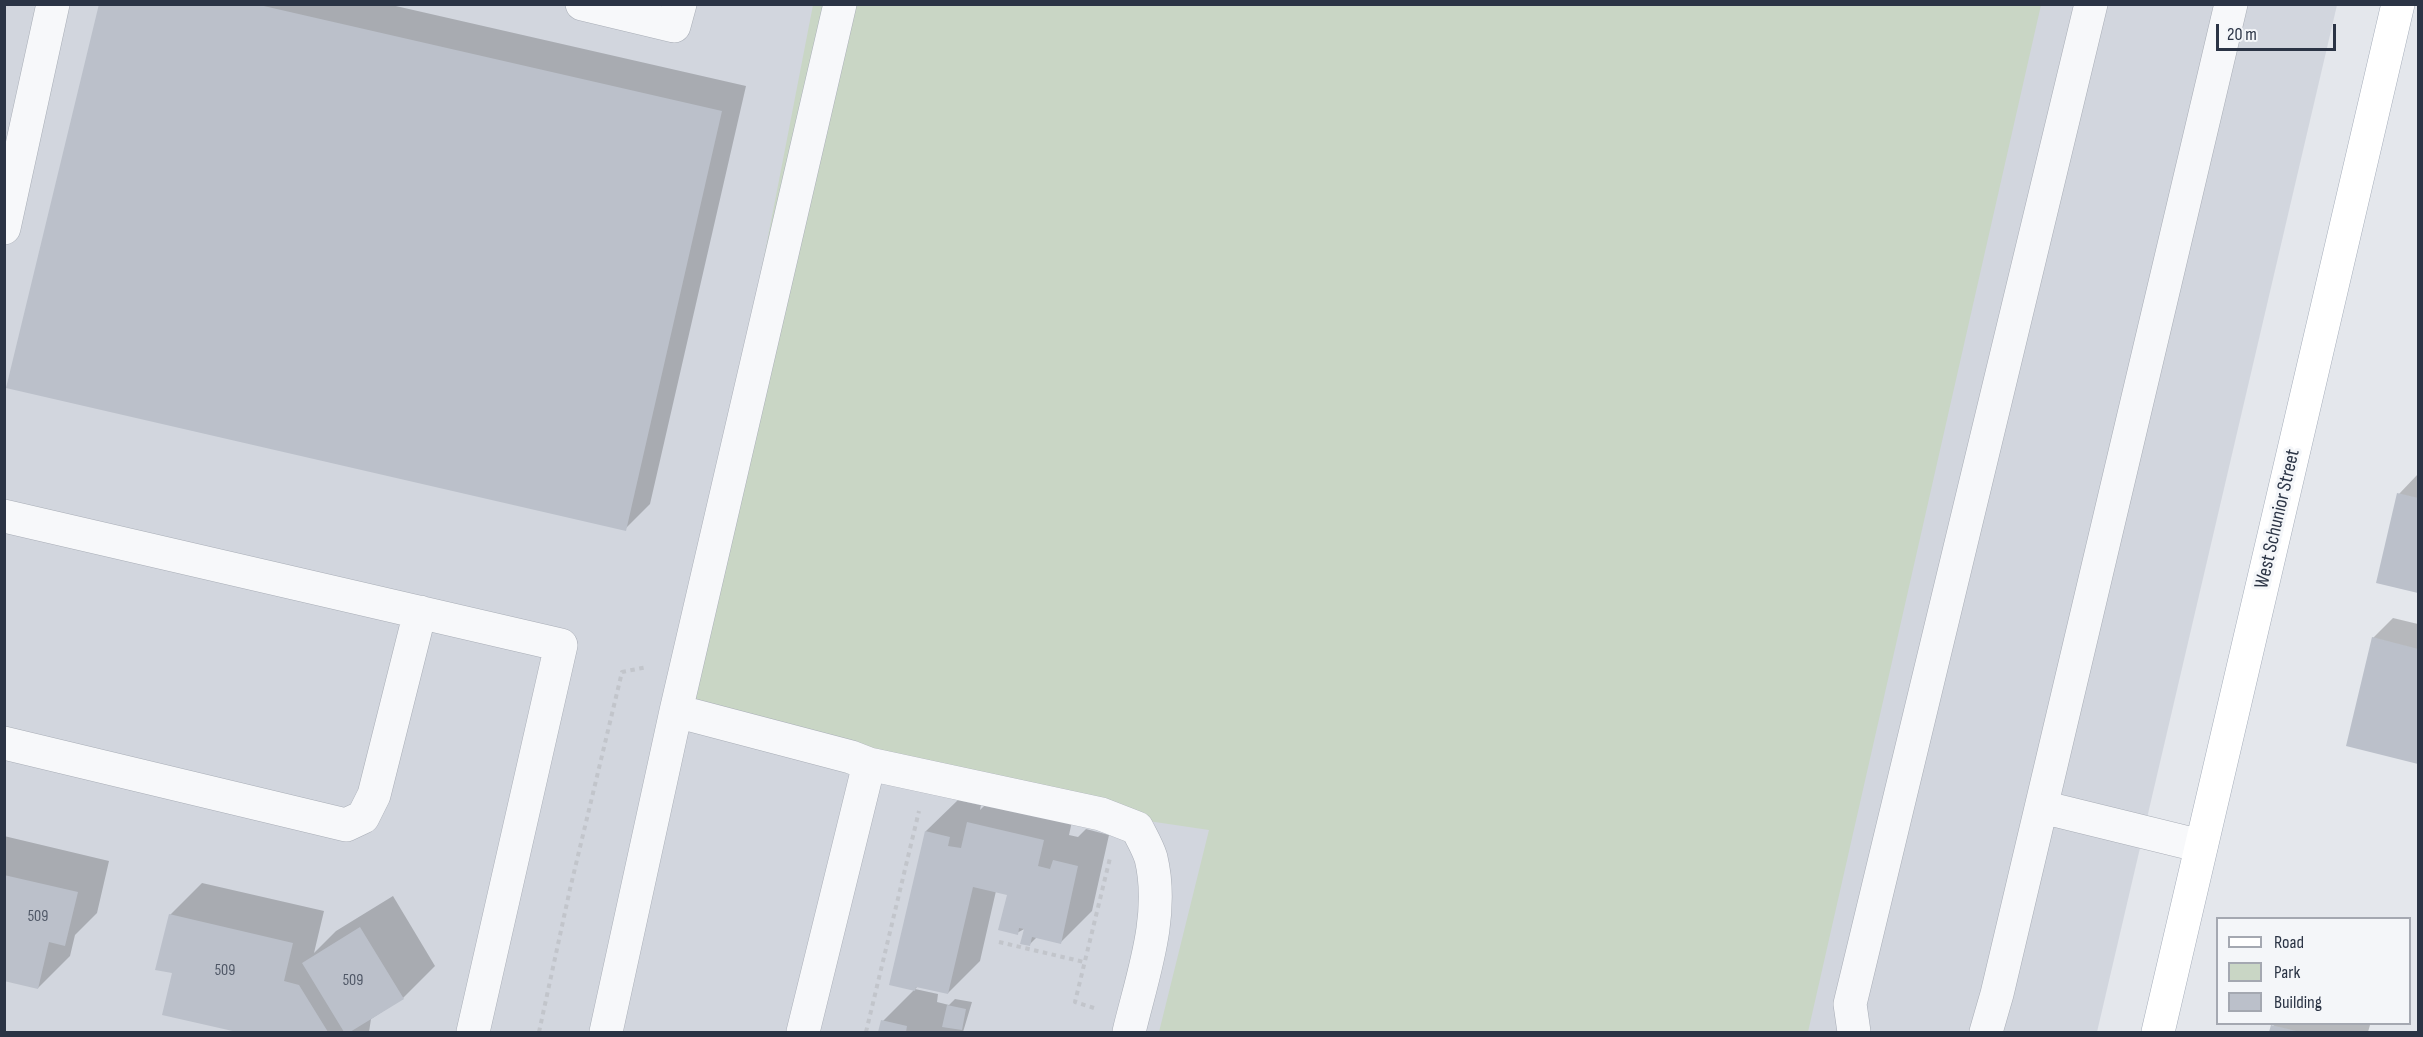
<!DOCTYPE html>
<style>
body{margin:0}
#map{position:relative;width:2423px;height:1037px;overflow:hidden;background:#e4e7ec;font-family:"Sofia Sans Condensed",sans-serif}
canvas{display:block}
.frame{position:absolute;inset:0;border:6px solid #2b3445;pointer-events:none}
.legend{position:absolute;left:2216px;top:917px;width:195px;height:108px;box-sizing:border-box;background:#f4f6f9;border:2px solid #a4a8b1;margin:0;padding:8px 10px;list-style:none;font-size:18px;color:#2b3445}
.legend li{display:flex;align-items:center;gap:12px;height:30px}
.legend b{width:30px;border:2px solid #a4a8b1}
.scale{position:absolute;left:2216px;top:24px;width:120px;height:27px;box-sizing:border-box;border:3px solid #2b3445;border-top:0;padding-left:8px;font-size:18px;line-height:21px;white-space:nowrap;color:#2b3445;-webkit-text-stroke:4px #f4f6f9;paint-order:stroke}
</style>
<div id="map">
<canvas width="2423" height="1037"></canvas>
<div class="frame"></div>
<ul class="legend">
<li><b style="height:8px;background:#fff"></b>Road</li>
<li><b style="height:16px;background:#c9d6c5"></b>Park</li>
<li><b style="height:16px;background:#bbc0ca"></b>Building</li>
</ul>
<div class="scale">20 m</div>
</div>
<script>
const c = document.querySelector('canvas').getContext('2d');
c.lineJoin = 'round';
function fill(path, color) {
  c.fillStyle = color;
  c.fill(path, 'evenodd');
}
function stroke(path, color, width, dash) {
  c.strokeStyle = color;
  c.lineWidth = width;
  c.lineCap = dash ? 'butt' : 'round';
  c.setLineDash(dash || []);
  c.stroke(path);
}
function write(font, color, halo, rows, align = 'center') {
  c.font = font + ' "Sofia Sans Condensed",sans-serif';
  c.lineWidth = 6;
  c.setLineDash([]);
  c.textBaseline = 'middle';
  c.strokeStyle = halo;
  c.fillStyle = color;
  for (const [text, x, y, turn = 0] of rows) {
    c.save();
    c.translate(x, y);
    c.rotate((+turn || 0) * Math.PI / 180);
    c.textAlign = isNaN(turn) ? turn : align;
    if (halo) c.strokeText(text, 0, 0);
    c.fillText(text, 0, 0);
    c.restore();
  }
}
fill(new Path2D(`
 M5 5H2337L2097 1032H5Z`), '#d2d6de');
fill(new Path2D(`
 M813 5H2041L1808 1032H1159L1209 830 1101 814 676 711Z`), '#c9d6c5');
fill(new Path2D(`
 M100 4H387L746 86 650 504 625 529Z
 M2418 474V591L2378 582 2399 494Z
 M2393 618 2418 624V763L2347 745 2373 638Z
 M1000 790 1075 808 1069 835 1078 837 1086 829 1109 835 1092 911 1060 943 1037 937 1029 945 1026 928 1017 933 1008 894 996 891 980 961 948 993 918 986 915 989 938 994 937 1002 949 1005 955 999 972 1002 963 1032H880L883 1021 914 990 926 831 958 800 981 805 980 810Z
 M4 836 109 861 97 913 75 935 70 956 38 988 4 980Z
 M202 883 324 911 314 953 336 931 393 896 435 966 403 998 371 1019 369 1032H244L164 1014 174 972 170 915Z
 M2274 1024H2366L2370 1025 2368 1032H2271Z`), '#0003');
fill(new Path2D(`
 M99 4H255L722 111 626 531 6 388Z
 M2397 493 2418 498V593L2376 583Z
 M2372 637 2418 649V764L2346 746Z
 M967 822 1044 840 1038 866 1050 869 1053 860 1078 866 1061 944 1032 937 1030 946 1020 944 1024 929 1019 928 1018 935 998 930 1007 895 973 887 948 994 916 987 915 991 889 985 925 831 950 837 948 846 961 848Z
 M4 875 78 892 65 946 49 942 38 989 4 981Z
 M169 914 293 943 284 981 299 985 328 1032H237L162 1015 172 973 155 970Z
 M360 927 404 999 350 1032H344L302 963Z
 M947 1005 966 1009 962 1030 942 1027Z
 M881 1020 907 1026 906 1032H878Z
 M2271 1025 2300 1032H2269Z`), '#bbc0ca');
const minor = new Path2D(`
 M582 4 674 26 680 4
 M4 228 53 4
 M4 516 561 645 473 1032
 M676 711 851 757 869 764 803 1032
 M4 743 346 825 363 817 374 795 420 612
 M869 764 1101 814 1137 828C1142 838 1148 848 1151 858 1165 916 1142 977 1129 1032
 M2042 807 2201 846
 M606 1032 676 711 840 4
 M1854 1032 1850 1004 2091 4
 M1986 1032 1997 994 2231 4`);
const major = new Path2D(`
 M2158 1032 2398 4`);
stroke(minor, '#a9aeb7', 34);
stroke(major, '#a3abb8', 34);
stroke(new Path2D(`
 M999 942 1084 962
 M1094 1008 1075 1002 1110 858
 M539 1032 570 889 622 672 647 667
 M866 1032 919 811`), '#c2c5cb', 4, [4.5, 4.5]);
stroke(minor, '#f7f8fa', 33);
stroke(major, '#fff', 33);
write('16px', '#4f5766', null, [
 ["509",38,917],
 ["509",225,971],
 ["509",353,981]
]);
write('20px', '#2b3445', '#f4f6f9', [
 ["West Schunior Street",2278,519,-77]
]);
</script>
